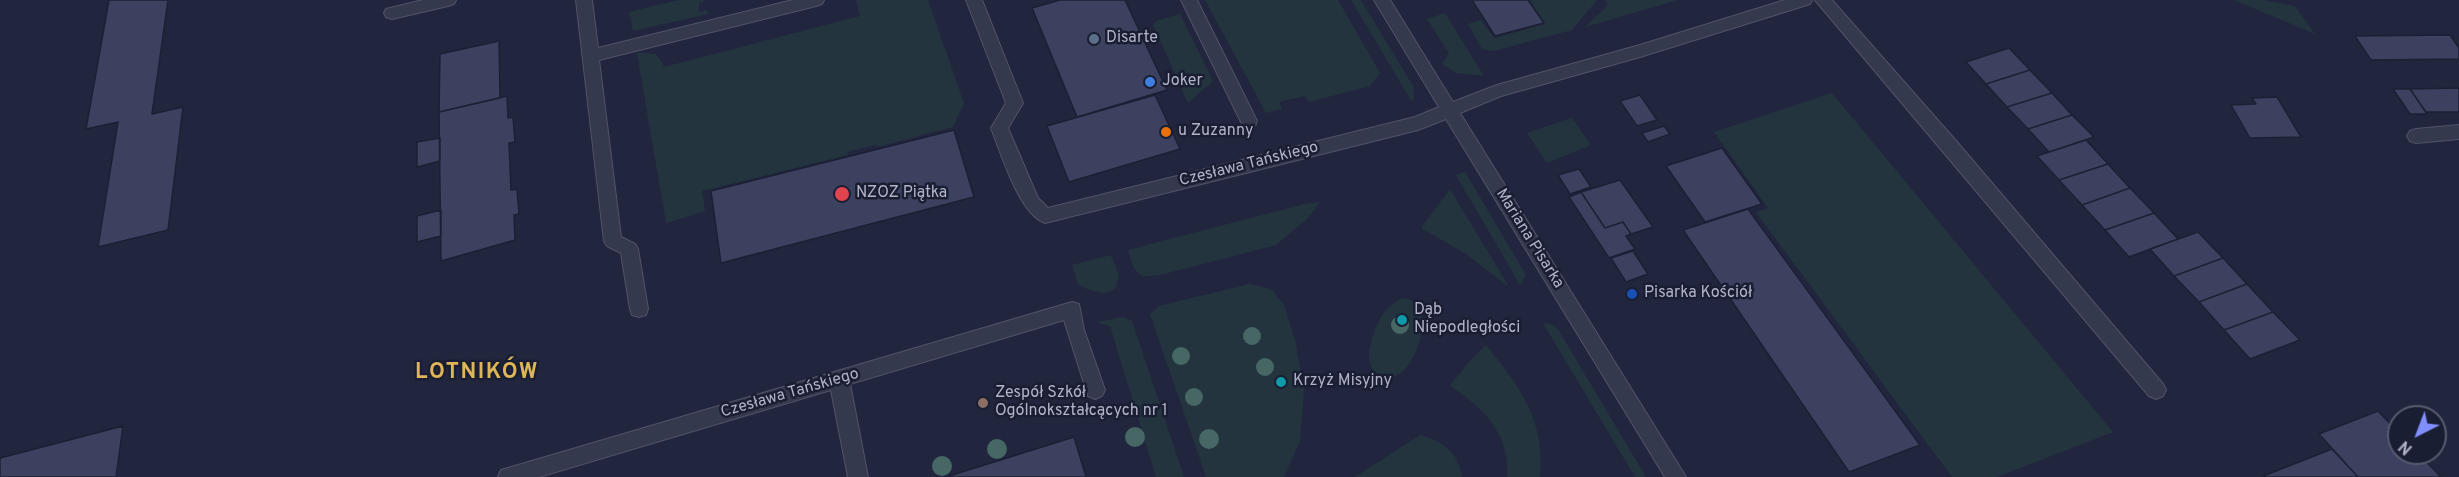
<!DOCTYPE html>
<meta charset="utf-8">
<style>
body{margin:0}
#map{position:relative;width:2459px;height:477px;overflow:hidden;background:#21263e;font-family:Overpass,sans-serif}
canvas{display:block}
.north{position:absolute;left:2387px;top:405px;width:60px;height:60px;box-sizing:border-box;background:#1a1e33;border:2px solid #565a6f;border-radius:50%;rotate:222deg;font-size:16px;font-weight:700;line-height:24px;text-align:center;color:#b1b3ca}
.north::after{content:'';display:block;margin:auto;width:21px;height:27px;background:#808fff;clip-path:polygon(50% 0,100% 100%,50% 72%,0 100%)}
</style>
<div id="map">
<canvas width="2459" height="477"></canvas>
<div class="north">N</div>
</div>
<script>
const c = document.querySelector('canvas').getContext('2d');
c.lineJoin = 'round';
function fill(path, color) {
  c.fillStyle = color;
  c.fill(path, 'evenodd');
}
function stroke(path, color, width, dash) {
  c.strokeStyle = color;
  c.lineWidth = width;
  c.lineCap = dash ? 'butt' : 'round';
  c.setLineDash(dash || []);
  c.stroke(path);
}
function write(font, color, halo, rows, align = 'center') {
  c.font = font + ' Overpass,sans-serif';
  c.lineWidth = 5;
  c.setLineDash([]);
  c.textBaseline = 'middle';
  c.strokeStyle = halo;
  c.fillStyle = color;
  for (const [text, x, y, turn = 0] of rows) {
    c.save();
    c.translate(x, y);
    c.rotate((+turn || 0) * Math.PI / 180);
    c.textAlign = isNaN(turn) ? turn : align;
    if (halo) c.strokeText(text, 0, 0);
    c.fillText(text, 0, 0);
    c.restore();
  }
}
fill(new Path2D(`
 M679 0H706L699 3V12L707 10 708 14 633 31 629 12Z
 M856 0H928L964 103 953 127 877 147 876 145 847 152 848 155 702 191 705 211 666 223 637 53C654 53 657 51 664 67L860 16Z
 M1205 0H1338L1380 73 1370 86 1309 102 1305 96 1279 102 1282 109 1266 113Z
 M1351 0H1361L1413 86 1414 97 1412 102Z
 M1530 0H1597L1572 30 1494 51 1482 49 1468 24 1481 20 1494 38 1545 24Z
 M1605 0H1678L1585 27 1608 5Z
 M2234 0H2263L2295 6 2315 34Z
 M1445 13 1484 76 1456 73 1442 64 1449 53 1427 19Z
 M1180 14 1213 81 1188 103 1153 25 1156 21Z
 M1832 93 2113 432 1997 477H1952L1756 212 1768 208 1714 132Z
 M1572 118 1591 145 1547 163 1527 133Z
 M1465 172 1526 275 1520 285 1456 175Z
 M1450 189 1509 287 1466 254 1421 228Z
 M1320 202 1308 218 1276 245 1160 275C1135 279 1135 272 1128 250L1304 204Z
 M1111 255C1113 262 1119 271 1118 278 1117 302 1089 291 1078 284L1072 265Z
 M1249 284 1271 289 1284 305 1295 340 1304 390 1302 415 1300 441 1284 477H1206L1150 314 1159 306Z
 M1405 298 1417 303 1422 312C1424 331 1416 366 1397 375 1392 377 1388 377 1383 376 1360 370 1371 337 1378 323 1384 311 1392 301 1405 298Z
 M1124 317 1132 321 1184 477H1156L1110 326 1096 322Z
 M1543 323 1551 324 1558 329 1646 477H1635Z
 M1486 345C1521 388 1545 420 1540 477H1507C1510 433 1485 409 1450 386L1467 364Z
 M1420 435C1445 442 1457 452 1462 477H1355Z`), '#23343f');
const building = new Path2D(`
 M109 0H168L152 114 183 107 168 230 98 247 118 122 86 129Z
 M1060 0H1125L1167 90 1077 117 1032 8Z
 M1472 0H1528L1544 23 1495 36Z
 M2450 35 2459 48V59L2371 60 2355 36Z
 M499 41 500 98 439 112 440 54Z
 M2009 48 2030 70 1986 84 1966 62Z
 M2030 70 2052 93 2007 107 1986 84Z
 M2459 88V112H2426L2410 89Z
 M2393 89H2410L2427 114H2410Z
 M2052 93 2072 115 2028 129 2007 107Z
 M1155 95 1180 149 1069 182 1047 126Z
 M1640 95 1657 120 1637 126 1620 101Z
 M507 96 508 118 513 117 515 142 509 143 511 190 517 189 519 214 514 215 515 240 441 261 439 112Z
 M2277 97 2301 137 2250 138 2231 105 2256 104 2252 98Z
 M2072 115 2094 137 2049 152 2028 129Z
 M1664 126 1670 134 1648 142 1642 133Z
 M954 130 974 197 721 263 711 191Z
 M440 138V161L417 167V142Z
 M2086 140 2108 164 2059 180 2037 156Z
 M1722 148 1762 204 1705 222 1666 166Z
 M2108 164 2130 188 2082 205 2059 180Z
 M1579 169 1591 187 1570 194 1558 175Z
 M1620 180 1653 227 1631 234 1623 222 1605 228 1581 192Z
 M2130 188 2154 213 2105 230 2082 205Z
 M1581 192 1605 228 1623 222 1631 234 1626 236 1635 249 1609 258 1569 197Z
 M1748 209 1920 445 1849 472 1683 230Z
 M441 210V236L417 242V216Z
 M2154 213 2178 239 2129 257 2105 230Z
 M2198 232 2223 258 2174 276 2150 249Z
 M1633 251 1648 274 1626 282 1611 258Z
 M2223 258 2247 284 2199 302 2174 276Z
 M2247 284 2273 312 2224 330 2199 302Z
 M2273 312 2300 340 2250 359 2224 330Z
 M2378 411 2399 433V453H2418L2441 477H2358L2319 434Z
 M123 426 116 477H0V458Z
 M1074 437 1086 477H946Z
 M2332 449 2358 477H2261Z`);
fill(building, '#3c415f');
stroke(building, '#1c2035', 1.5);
const minor = new Path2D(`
 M423 0H456L454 4 448 6 392 19 386 17 384 13 386 9Z
 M576 0H592L598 48 793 0H824L822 4 816 6 599 60 621 237 635 244 638 249 648 309 646 315 639 317 632 315 630 309 621 253 607 246 604 241Z
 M966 0H982L1023 103 1008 128 1038 198 1048 208 1415 117 1439 107 1374 0H1390L1453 102 1497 85 1640 45 1785 0H1812L1810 4 1640 57 1501 96 1460 113 1686 477H1665L1446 119 1418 130 1045 223C1019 214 1001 153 991 128L1006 103Z
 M1181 0H1197L1257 121 1255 126 1249 128 1243 126Z
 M1815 0H1832L1957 142 2163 384 2166 390 2163 396 2156 399 2149 396Z
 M2459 125V139L2416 143 2410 141 2407 136 2410 131 2416 129Z
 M1072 302 1079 304 1084 330 1105 390 1102 396 1095 399 1088 396 1064 320 850 384 868 477H848L831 390 539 477H498L501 470 508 468Z`);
stroke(minor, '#505369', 2);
fill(minor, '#35394e');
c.fillStyle = '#466763';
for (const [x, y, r] of [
 [1400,325,9],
 [1252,336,9],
 [1181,356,9],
 [1265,367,9],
 [1194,397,9],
 [1135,437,10],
 [1209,439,10],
 [997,449,10],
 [942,466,10]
]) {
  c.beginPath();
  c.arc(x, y, r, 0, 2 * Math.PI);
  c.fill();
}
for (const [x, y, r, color] of [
 [1094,39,6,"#5c6f8a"],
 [1150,82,6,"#3f7fe0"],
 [1166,132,6,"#e8710a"],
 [842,194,8,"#e0444e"],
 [1632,294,6,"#1a4fb4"],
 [1402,320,6,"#0f9aa8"],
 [1281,382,6,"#0f9aa8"],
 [983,403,6,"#8d6e63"]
]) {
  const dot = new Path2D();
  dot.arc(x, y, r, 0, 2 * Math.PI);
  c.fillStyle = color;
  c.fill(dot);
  stroke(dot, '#1a1e33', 2);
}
write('16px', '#b1b3ca', '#1a1e33', [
 ["Disarte",1106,39],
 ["Joker",1162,82],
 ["u Zuzanny",1178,132],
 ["NZOZ Piątka",856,194],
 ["Pisarka Kościół",1644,294],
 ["Dąb",1414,311],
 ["Niepodległości",1414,329],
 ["Krzyż Misyjny",1293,382],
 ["Zespół Szkół",995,394],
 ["Ogólnokształcących nr 1",995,412]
], 'left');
write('16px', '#b1b3ca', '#1a1e33', [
 ["Czesława Tańskiego",1249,165,-14],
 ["Mariana Pisarka",1529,239,58],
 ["Czesława Tańskiego",790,394,-16]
]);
c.letterSpacing = '1.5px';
write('bold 22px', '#deb657', '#1a1e33', [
 ["LOTNIKÓW",477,374]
]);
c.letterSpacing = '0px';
</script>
